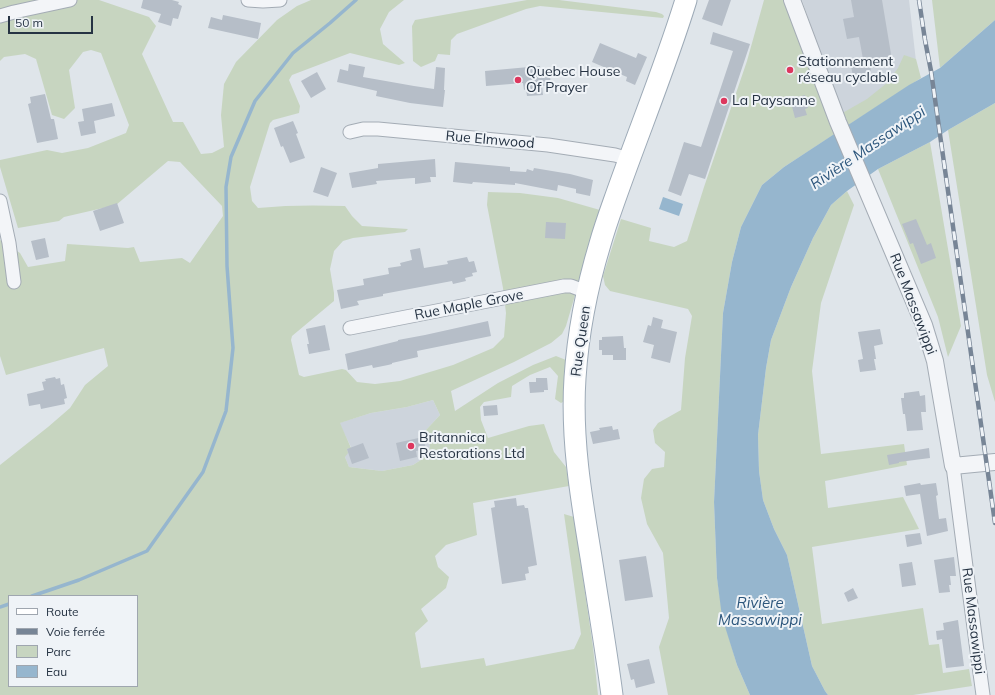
<!DOCTYPE html>
<meta charset="utf-8">
<style>
body{margin:0}
#map{position:relative;width:995px;height:695px;overflow:hidden;background:#dfe5ea;font-family:Mulish,sans-serif}
canvas{display:block}
.legend{position:absolute;left:8px;top:595px;width:130px;height:92px;box-sizing:border-box;background:#eff3f7;border:1px solid #9fa6af;margin:0;padding:5px 7px;list-style:none;font-size:12px;color:#263343}
.legend li{display:flex;align-items:center;gap:8px;height:20px}
.legend b{width:20px;border:1px solid #9fa6af}
.scale{position:absolute;left:8px;top:16px;width:85px;height:18px;box-sizing:border-box;border:2px solid #263343;border-top:0;padding-left:5px;font-size:12px;line-height:14px;white-space:nowrap;color:#263343;-webkit-text-stroke:3px #eff3f7;paint-order:stroke}
</style>
<div id="map">
<canvas width="995" height="695"></canvas>
<ul class="legend">
<li><b style="height:5px;background:#fff"></b>Route</li>
<li><b style="height:5px;background:#778596"></b>Voie ferrée</li>
<li><b style="height:11px;background:#c7d5c0"></b>Parc</li>
<li><b style="height:11px;background:#96b6ce"></b>Eau</li>
</ul>
<div class="scale">50 m</div>
</div>
<script>
const c = document.querySelector('canvas').getContext('2d');
c.lineJoin = 'round';
function fill(path, color) {
  c.fillStyle = color;
  c.fill(path, 'evenodd');
}
function stroke(path, color, width, dash) {
  c.strokeStyle = color;
  c.lineWidth = width;
  c.lineCap = dash ? 'butt' : 'round';
  c.setLineDash(dash || []);
  c.stroke(path);
}
function write(font, color, halo, rows, align = 'center') {
  c.font = font + ' Mulish,sans-serif';
  c.lineWidth = 4;
  c.setLineDash([]);
  c.textBaseline = 'middle';
  c.strokeStyle = halo;
  c.fillStyle = color;
  for (const [text, x, y, turn = 0] of rows) {
    c.save();
    c.translate(x, y);
    c.rotate((+turn || 0) * Math.PI / 180);
    c.textAlign = isNaN(turn) ? turn : align;
    if (halo) c.strokeText(text, 0, 0);
    c.fillText(text, 0, 0);
    c.restore();
  }
}
fill(new Path2D(`
 M802 0H909L917 70 843 117 833 91Z
 M433 400 440 415 425 431 430 446 428 453 424 458 413 465 382 471 349 467 345 457 347 449 351 447 339 423 371 413 407 407Z`), '#cdd4dc');
fill(new Path2D(`
 M0 0H99L149 17 156 26 142 54 173 122H183L201 154 212 153 224 147 221 115 224 84 236 62 277 20 297 6 311 0H404L389 12 380 29 383 44 405 63 399 65 350 53 292 75 289 80 300 106 299 113 273 120 270 123 250 187 252 201 258 208C287 205 315 205 345 206L352 216 362 226 408 229 405 232 353 238 343 241 334 251 330 269 334 293V301L292 336 291 340 299 375 304 377 342 369 346 370 357 382 375 384 400 381 453 365 493 348 504 337 506 313 503 288 487 205 488 192 520 193 558 198 600 210 566 326 562 334 551 343 514 362 451 391 455 411 498 383 533 365 556 356 566 360 565 401 561 403 555 399 558 376 550 367 530 375 512 386 511 397 484 402 480 407 481 420 488 438 529 426 544 424 554 452 566 467 569 486 473 503 477 535 446 545 435 556 438 567 449 577 446 588 421 609 428 621 415 633 421 668 484 658 486 666 574 649 581 634 564 514 574 517 593 647 598 695H0V465L48 427 70 408 85 385 108 366 104 348 6 375 0 356V240L20 253 28 267 65 261 67 244 128 248 134 247 140 262 182 258 190 263 223 216 222 206 180 162 168 161 116 205 64 217 59 221 18 228 0 167V160L47 150 62 153 88 148 126 133 129 125 101 53 91 50 83 52 69 70 75 108 64 119 52 115 36 59 25 54 4 57 0 61ZM433 400 440 415 425 431 430 446 428 453 424 458 413 465 382 471 349 467 345 457 348 453 347 449 351 448 340 423 371 413 407 407ZM9 596H137V686H9Z
 M527 0H559L656 12 662 14 664 16 663 18 540 6 526 9 457 34 451 40 450 55 438 54 435 61 421 67 413 61 412 26 415 20Z
 M764 0H787L832 119 867 99 887 83 898 68 904 55 916 59 921 78 784 167 762 185 741 227 732 262 723 313 714 502 717 578 723 617 737 665 750 695H668L659 647 669 618 663 553 647 524 641 498 644 479 652 469 664 467 665 452 655 443 653 430 658 423 681 410 685 358 692 316 688 309 610 291 605 285 603 276 621 219 651 228 649 241 674 247 687 241 704 187 747 61Z
 M932 0H995V20L940 68Z
 M995 103V402L987 375 948 130Z
 M930 142 961 326 948 357 938 317 878 169Z
 M847 191 854 205 821 303 812 371 821 454 904 444 907 465 825 481 828 508 903 497 919 529 812 547 822 624 923 608 929 645 939 644 943 673 969 669 972 686 913 695H828L825 691 812 666 787 555 774 529 763 500 759 471 758 435 766 368 771 340 791 287 813 238 831 205Z`), '#c7d5c0');
fill(new Path2D(`
 M995 20V103L948 130 930 142 878 169 847 191 831 205 813 238 791 287 771 340 766 368 758 435 759 471 763 500 774 529 787 555 812 666 825 691 828 695H750L737 665 722 617 717 578 714 502 723 313 732 262 741 227 762 185 784 167 909 85 940 68Z
 M663 197 683 204 679 216 659 209Z`), '#96b6ce');
stroke(new Path2D(`
 M32 596 79 580 147 551 203 472 226 411 233 348 227 266 226 187 231 157 255 101 293 53 330 23 356 0
 M0 607 9 604`), '#96b6ce', 3.5);
fill(new Path2D(`
 M143 0H172L179 2 178 4 182 6 178 19 173 18 171 26 158 22 161 14 141 8Z
 M709 0H731L722 26 702 19Z
 M851 0H882L892 60 870 63 871 72 853 76 850 61 863 59 859 37 847 39 843 19 854 17Z
 M223 15 261 23 258 39 208 28 211 17 222 20Z
 M713 32 750 44 705 179 689 174 681 196 668 191 684 142 701 147 733 51 710 44Z
 M600 43 636 58 638 53 647 57 635 85 626 81 627 77 592 62Z
 M349 64 365 67 363 77 414 86 434 89 436 67 445 68 444 90H445L443 107 410 103 376 96 377 91 337 82 340 69 348 71Z
 M540 66 541 77 550 76 551 86H542L543 95 527 96 526 89 524 90 523 83 486 86 485 71Z
 M317 72 326 89 311 98 301 81Z
 M45 94 51 119H54L58 139 37 143 28 104 31 103 30 97Z
 M805 95 808 108 805 109 807 115 795 118 790 99Z
 M112 103 115 116 94 121 96 133 81 136 78 122 84 121 82 109Z
 M293 121 298 133 296 134 305 158 290 163 283 146 281 147 274 128Z
 M435 159 436 177H430L431 182 415 184V178H413L376 181 377 184 352 188 349 173 378 168V164Z
 M455 162 510 167V171L526 172 527 169 533 171 534 168 570 174 593 180 590 196 576 193V189L558 185 557 191 515 183V185L473 182 472 184 453 182Z
 M321 167 337 173 328 197 313 192Z
 M117 203 124 223 100 231 93 211Z
 M916 219 927 245 931 243 936 258 921 264 913 243 910 244 902 224Z
 M546 222 566 223 565 239 545 238Z
 M45 238 49 257 36 260 31 241Z
 M420 248 424 268 448 264 447 261 467 257 469 262 474 261 477 272 472 273 473 276 465 278 466 281 453 284 452 281 383 294V296L357 301 359 305 341 309 337 290 364 285 363 279 389 274 388 268 401 266 400 263 412 260 410 250Z
 M653 317 663 320 661 328 677 332 670 363 651 358 654 345 643 342 648 325 651 326Z
 M488 321 491 336 417 351 418 357 392 363V364L388 365 373 368 372 365 348 370 345 354 398 341V340L425 335Z
 M325 325 330 350 309 354 307 344H309L306 329Z
 M880 329 883 344 874 346 876 359H874L876 370 860 372 858 360 863 359 858 332Z
 M623 336 624 348H626V360H613V355H602V350H599V340H602V337Z
 M55 377 56 379 60 378 61 385 64 384 67 398 64 399 65 404 41 409 40 404 29 406 27 394 44 390 42 382 46 381 45 379Z
 M536 378H547L548 390H544V392L530 393 529 382H536Z
 M919 391 920 396 925 395 926 412H921L923 430 907 431 905 414H903L901 398H904V393Z
 M497 405 498 415 484 416 483 406Z
 M612 426 613 430 618 429 620 439 593 444 590 432 600 430 599 428Z
 M423 437 426 449 416 451 417 457 400 461 396 443Z
 M363 443 369 458 352 464 347 449Z
 M929 448 930 458 899 462V463L889 465 887 455Z
 M920 483 921 485 936 483 938 495 936 496 939 519 946 518 948 531 927 536 920 494 906 496 904 486Z
 M516 498 517 506 524 505 525 508H528L537 565 528 567 529 573 525 574 526 580 502 584 491 508 495 507 494 501Z
 M920 533 922 544 907 547 905 535Z
 M646 556 653 597 625 601 619 560Z
 M954 557 956 576H950L951 585H949L950 592 939 593 934 560Z
 M912 562 916 585 902 587 899 564Z
 M853 588 858 598 848 602 844 593Z
 M958 620 964 666 946 668 942 639 937 640 936 631 944 630 943 623Z
 M649 659 655 683 636 688 634 679 631 680 627 664Z`), '#b6bec8');
const minor = new Path2D(`
 M248 0 263 1 280 0
 M0 16 14 12 70 0
 M350 132 363 129H378L548 145 615 155 629 159
 M0 201 9 243 14 282
 M350 328 564 286H571L587 292
 M953 466 968 582 979 666 983 695`);
const tertiary = new Path2D(`
 M792 0 838 122 924 325 935 361 953 466 995 462`);
const primary = new Path2D(`
 M612 695C606 649 598 603 591 557 581 497 571 438 575 378 578 333 587 287 600 244 605 226 611 210 617 193 640 128 666 65 686 0`);
stroke(minor, '#a4acb5', 15);
stroke(tertiary, '#a4acb5', 18);
stroke(primary, '#9daab7', 23);
stroke(minor, '#f3f5f8', 13);
stroke(tertiary, '#f3f5f8', 16);
stroke(primary, '#fff', 21);
const rail = new Path2D(`
 M919 0 925 40 931 71 995 523`);
stroke(rail, '#778596', 4.5);
stroke(rail, '#eff3f7', 3, [9]);
for (const [x, y, r, color] of [
 [790,70,4,"#dd375e"],
 [518,80,4,"#dd375e"],
 [724,101,4,"#dd375e"],
 [411,446,4,"#dd375e"]
]) {
  const dot = new Path2D();
  dot.arc(x, y, r, 0, 2 * Math.PI);
  c.fillStyle = color;
  c.fill(dot);
  stroke(dot, '#eff3f7', 1.5);
}
write('14px', '#263343', '#eff3f7', [
 ["Stationnement",798,62],
 ["réseau cyclable",798,78],
 ["Quebec House",526,72],
 ["Of Prayer",526,88],
 ["La Paysanne",732,101],
 ["Britannica",419,438],
 ["Restorations Ltd",419,454]
], 'left');
write('14px', '#263343', '#eff3f7', [
 ["Rue Elmwood",490,140,5],
 ["Rue Massawippi",913,304,69],
 ["Rue Maple Grove",469,305,-11],
 ["Rue Queen",581,341,-82],
 ["Rue Massawippi",973,621,83]
]);
write('italic 15px', '#2c567c', '#eff3f7', [
 ["Rivière Massawippi",868,148,-34],
 ["Rivière",760,603],
 ["Massawippi",760,620]
]);
</script>
